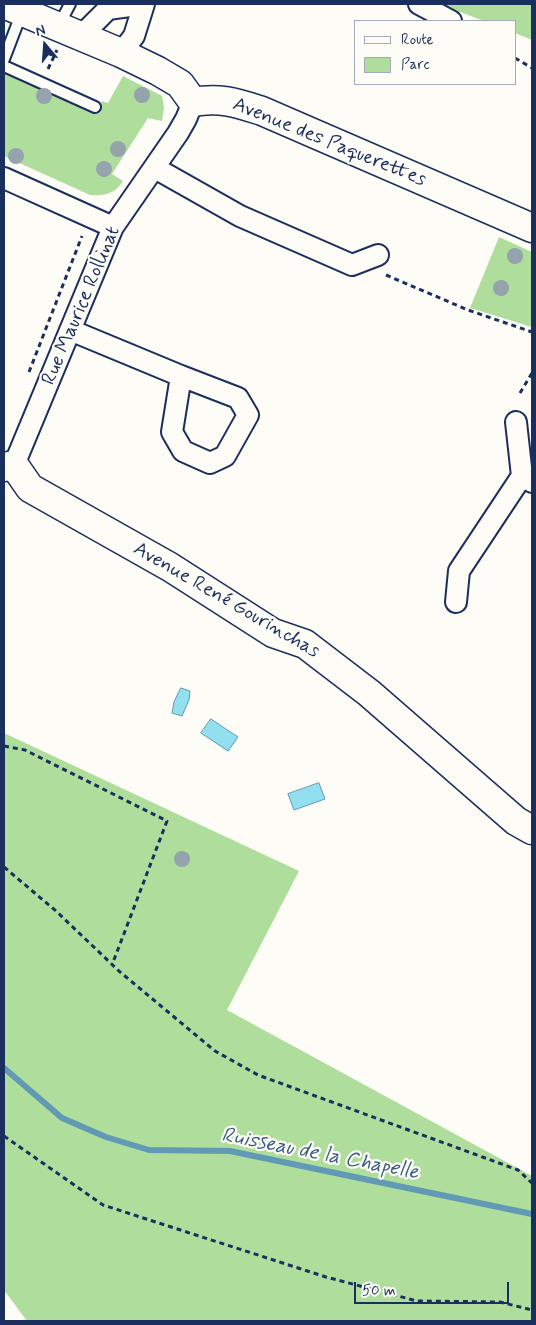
<!DOCTYPE html>
<meta charset="utf-8">
<style>
body{margin:0}
#map{position:relative;width:536px;height:1325px;overflow:hidden;background:#fdfcf7;font-family:Mynerve,sans-serif}
canvas{display:block}
.frame{position:absolute;inset:0;border:5px solid #1b2f5e;pointer-events:none}
.legend{position:absolute;left:354px;top:20px;width:162px;height:65px;box-sizing:border-box;background:#fdfcf7;border:1px solid #a3aaba;margin:0;padding:6px 9px;list-style:none;font-size:15px;color:#1b2f5e}
.legend li{display:flex;align-items:center;gap:10px;height:25px}
.legend b{width:25px;border:1px solid #a3aaba}
.north{position:absolute;left:20px;top:20px;width:50px;height:50px;-webkit-text-stroke:4px #fdfcf7;paint-order:stroke;rotate:342deg;font-size:14px;font-weight:700;line-height:20px;text-align:center;color:#1b2f5e}
.north::after{content:'';display:block;margin:auto;width:18px;height:22px;background:#1b2f5e;clip-path:polygon(50% 0,100% 100%,50% 72%,0 100%)}
.scale{position:absolute;left:354px;top:1282px;width:155px;height:22px;box-sizing:border-box;border:2px solid #1b2f5e;border-top:0;padding-left:6px;font-size:15px;line-height:18px;white-space:nowrap;color:#1b2f5e;-webkit-text-stroke:4px #fdfcf7;paint-order:stroke}
</style>
<div id="map">
<canvas width="536" height="1325"></canvas>
<div class="frame"></div>
<ul class="legend">
<li><b style="height:6px;background:#fdfcf7"></b>Route</li>
<li><b style="height:14px;background:#afdd9c"></b>Parc</li>
</ul>
<div class="north">N</div>
<div class="scale">50 m</div>
</div>
<script>
const c = document.querySelector('canvas').getContext('2d');
c.lineJoin = 'round';
function fill(path, color) {
  c.fillStyle = color;
  c.fill(path, 'evenodd');
}
function stroke(path, color, width, dash) {
  c.strokeStyle = color;
  c.lineWidth = width;
  c.lineCap = dash ? 'butt' : 'round';
  c.setLineDash(dash || []);
  c.stroke(path);
}
function write(font, color, halo, rows, align = 'center') {
  c.font = font + ' Mynerve,sans-serif';
  c.lineWidth = 4.5;
  c.setLineDash([]);
  c.textBaseline = 'middle';
  c.strokeStyle = halo;
  c.fillStyle = color;
  for (const [text, x, y, turn = 0] of rows) {
    c.save();
    c.translate(x, y);
    c.rotate((+turn || 0) * Math.PI / 180);
    c.textAlign = isNaN(turn) ? turn : align;
    if (halo) c.strokeText(text, 0, 0);
    c.fillText(text, 0, 0);
    c.restore();
  }
}
fill(new Path2D(`
 M439 4H532V40L515 33V21H484Z
 M4 73 95 113 102 101 108 103 123 76 162 96 164 107 162 121 148 118 112 174 123 181C115 194 104 196 90 195L4 156Z
 M499 237 532 252V327L470 308Z
 M4 733 299 871 227 1010 532 1176V1321H27L7 1294 4 1292Z`), '#afdd9c');
const water = new Path2D(`
 M181 688 190 691 189 700 182 716 172 713 174 702Z
 M211 719 238 737 228 751 201 733Z
 M319 783 325 799 294 810 288 794Z`);
fill(water, '#91dfef');
stroke(water, '#6299b5', 1);
stroke(new Path2D(`
 M4 1068 62 1118 106 1137 149 1150 230 1151 532 1214`), '#6299b5', 6);
const lane = new Path2D(`
 M59 25 70 4
 M4 59 22 12
 M4 66 95 107`);
const street = new Path2D(`
 M419 4 451 21
 M81 36 108 9 144 4 134 36 121 53
 M155 168 240 216 352 265 378 255
 M4 178 113 227
 M70 330 181 376 238 398 248 415 225 456 210 463 183 451 172 432 181 376
 M516 422 522 476 532 482
 M14 465 113 227 178 133 186 119 193 102
 M456 602 459 571 522 476`);
const secondary = new Path2D(`
 M4 4 121 53 158 71 180 84 193 102C220 97 237 103 262 111L532 228
 M4 467 14 465 30 488 170 567 273 633 305 644 369 693 516 821 532 830`);
stroke(lane, '#1b2f5e', 14);
stroke(street, '#1b2f5e', 24);
stroke(secondary, '#1b2f5e', 31);
stroke(new Path2D(`
 M515 58 532 68
 M48 69 57 50
 M386 275 468 310 532 332
 M29 372 82 236
 M520 393 532 373
 M4 746 25 750 167 821 112 965
 M4 867 56 911 120 972 215 1051 258 1075 518 1170 532 1183
 M4 1136 103 1205 326 1277 417 1301 500 1302 532 1310`), '#1b2f5e', 3, [5, 4]);
stroke(lane, '#fdfcf7', 10);
stroke(street, '#fdfcf7', 20);
stroke(secondary, '#fdfcf7', 28);
c.fillStyle = '#95a3ac';
for (const [x, y] of [
 [142,95],
 [44,96],
 [118,149],
 [16,156],
 [104,169],
 [515,256],
 [501,288],
 [182,859]
]) {
  c.beginPath();
  c.arc(x, y, 8, 0, 2 * Math.PI);
  c.fill();
}
write('20px', '#1b2f5e', '#fdfcf7', [
 ["Avenue des Paquerettes",329,143,22],
 ["Rue Maurice Rollinat",82,306,-67],
 ["Avenue René Gourinchas",226,601,30]
]);
write('italic 21px', '#385b82', '#fdfcf7', [
 ["Ruisseau de la Chapelle",320,1155,11]
]);
</script>
